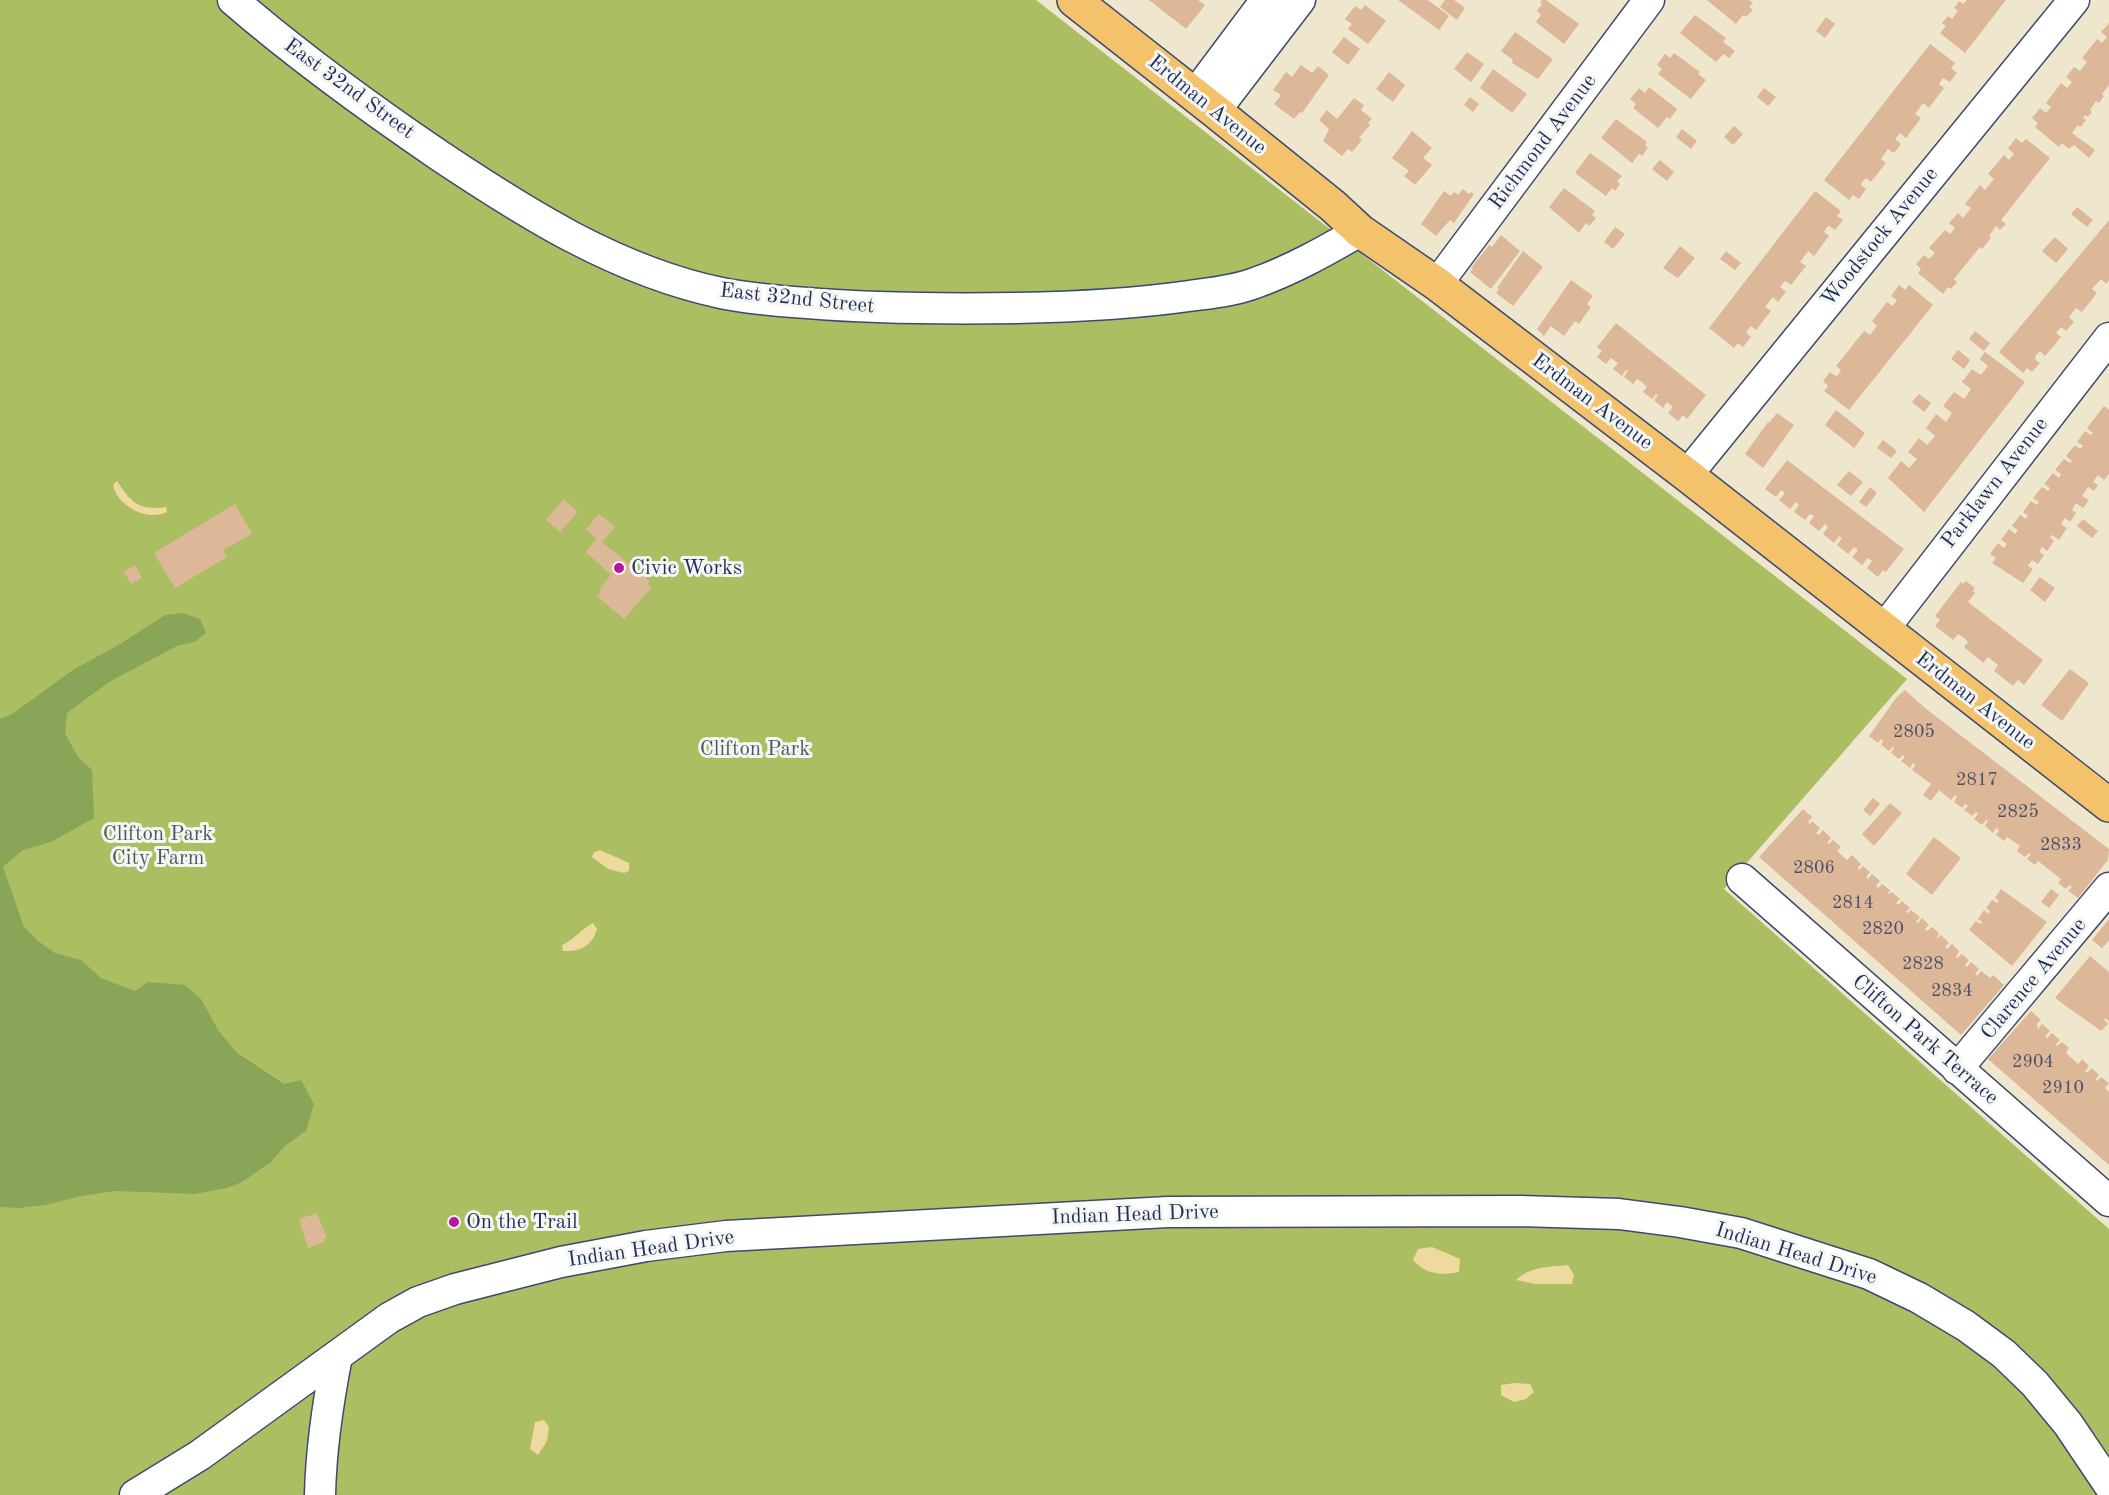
<!DOCTYPE html>
<style>
body{margin:0}
canvas{display:block;background:#eee6cd}
</style>
<canvas width="2109" height="1495"></canvas>
<script>
const c = document.querySelector('canvas').getContext('2d');
c.lineJoin = 'round';
function fill(path, color) {
  c.fillStyle = color;
  c.fill(path, 'evenodd');
}
function stroke(path, color, width, dash) {
  c.strokeStyle = color;
  c.lineWidth = width;
  c.lineCap = dash ? 'butt' : 'round';
  c.setLineDash(dash || []);
  c.stroke(path);
}
function write(font, color, halo, rows, align = 'center') {
  c.font = font + ' "Old Standard TT",serif';
  c.lineWidth = 6;
  c.setLineDash([]);
  c.textBaseline = 'middle';
  c.strokeStyle = halo;
  c.fillStyle = color;
  for (const [text, x, y, turn = 0] of rows) {
    c.save();
    c.translate(x, y);
    c.rotate((+turn || 0) * Math.PI / 180);
    c.textAlign = isNaN(turn) ? turn : align;
    if (halo) c.strokeText(text, 0, 0);
    c.fillText(text, 0, 0);
    c.restore();
  }
}
fill(new Path2D(`
 M0 0H1036L1907 679 1724 889 2109 1229V1495H0Z`), '#acbe62');
fill(new Path2D(`
 M182 613 200 619 206 633 194 642 177 646 109 682 67 713 65 733 78 757 92 770 94 818 51 842 23 850 3 867 24 927 38 941 55 953 81 960 101 978 135 991 148 982 185 985 201 999 218 1030 236 1052 284 1084 301 1080 314 1104 306 1131 285 1146 271 1162 242 1182 227 1188 194 1194 116 1191 81 1196 46 1205 18 1208 0 1207V719L12 714 73 670 122 643 165 615Z`), '#89a558');
fill(new Path2D(`
 M117 481C131 502 138 511 166 507L167 512C148 522 117 506 113 485Z
 M600 850 629 863V871L624 873 608 869 592 857 594 852Z
 M593 923 597 929C592 946 580 952 563 951L562 945C574 940 581 929 593 923Z
 M1432 1247 1460 1259 1459 1272C1441 1276 1425 1274 1413 1260L1418 1249Z
 M1568 1265 1574 1275 1572 1284H1535L1516 1280C1531 1266 1549 1267 1568 1265Z
 M1515 1383 1530 1384 1534 1392 1526 1399 1514 1402 1501 1395V1385Z
 M544 1420 549 1427 547 1441 538 1455 530 1449 535 1422Z`), '#eeda9e');
fill(new Path2D(`
 M1149 0H1198L1205 5 1186 29Z
 M1398 0H1428L1449 16 1439 30Z
 M1445 0H1454L1465 8 1457 20 1440 7Z
 M1542 0H1546L1579 24 1564 44 1536 22 1541 15 1537 11 1542 4 1540 2Z
 M1707 0H1749L1753 3 1749 7 1753 10 1746 17 1743 15 1736 24Z
 M1967 0H2006L1965 53 1940 33 1946 26 1942 23 1948 16 1952 19 1958 11 1954 8 1959 1 1963 4Z
 M1365 5 1386 21 1368 44 1348 29 1352 24 1345 19 1355 6 1361 10Z
 M1695 15 1726 38 1723 42 1735 51 1729 58 1724 54 1716 62 1680 33Z
 M1826 17 1835 24 1825 38 1816 31Z
 M2109 23V85L2102 94 2104 96 2099 103 2096 101 2090 110 2092 112 2088 117 2085 115 2083 118 2086 120 2081 127 2078 125 2072 133 2095 150 2089 158 2074 145 2069 149 2062 143 2059 147 2035 127 2038 123 2032 118 2040 108 2046 113 2051 107 2046 103 2061 83 2067 88 2072 82 2066 77 2074 67 2080 71 2087 62 2082 58 2097 39 2102 43 2107 37 2101 32Z
 M1515 32 1553 59 1538 79 1512 63 1513 60 1501 51Z
 M1344 37 1360 49 1348 65 1332 52Z
 M1930 44 1955 63 1951 68 1957 73 1950 82 1943 78 1939 84 1944 88 1929 108 1923 103 1915 114 1921 118 1906 138 1900 133 1897 137 1895 139 1901 144 1894 153 1888 149 1885 153 1881 159 1886 163 1871 182 1866 178 1862 182 1861 185 1866 189 1859 199 1853 195 1849 200 1824 180Z
 M1467 52 1484 64 1471 82 1454 69Z
 M1674 53 1700 72 1698 74 1706 80 1691 99 1658 74 1662 69 1657 65 1665 54 1670 58Z
 M1301 65 1312 73 1318 66 1329 75 1302 113 1300 112 1294 119 1274 104 1281 95 1273 90 1286 72 1292 77Z
 M1493 69 1527 94 1512 113 1480 88Z
 M1389 72 1405 85 1393 102 1376 89Z
 M1649 87 1677 109 1670 119 1667 117 1658 128 1633 108 1636 104 1630 99 1639 88 1645 93Z
 M1764 88 1776 97 1768 106 1757 97Z
 M1470 97 1479 104 1473 112 1464 105Z
 M1354 98 1364 105 1361 110 1372 119 1368 123 1370 125 1359 138 1362 140 1352 152 1348 149 1342 156 1323 141 1329 129 1319 120 1327 110 1337 119Z
 M1616 119 1647 142 1645 145 1648 148 1642 156 1639 154 1632 163 1601 138Z
 M1734 126 1743 134 1733 145 1724 137Z
 M1682 129 1697 141 1691 149 1676 137Z
 M1412 131 1432 148 1423 158 1432 165 1415 185 1404 176 1409 171 1392 158Z
 M2016 138 2022 143 2026 139 2050 158 2001 220 2006 224 2000 230 1996 226 1989 236 1991 238 1982 249 1980 247 1954 279 1957 282 1951 289 1948 287 1943 294 1918 273 1921 269 1916 264 1924 255 1929 259 1935 253 1929 248 1945 230 1950 234 1955 228 1949 223 1958 213 1963 218 1971 208 1965 204 1980 185 1985 190 1994 179 1988 174 2004 155 2009 160 2014 154 2008 148Z
 M1590 153 1622 176 1617 181 1620 184 1615 191 1612 188 1606 196 1575 173Z
 M1660 160 1674 172 1667 181 1652 169Z
 M1564 188 1595 211 1592 215 1596 218 1589 226 1586 223 1579 233 1549 207Z
 M1463 189 1469 194 1471 192 1474 194 1454 223 1450 220 1436 236 1421 224 1444 191 1451 196 1454 192 1458 195Z
 M1815 191 1841 211 1837 216 1843 220 1835 230 1829 226 1827 227 1824 232 1829 236 1814 256 1808 251 1800 262 1806 266 1791 285 1785 281 1780 287 1786 292 1778 302 1773 297 1765 307 1771 311 1756 330 1751 326 1747 331 1746 333 1751 337 1743 347 1738 343 1734 348 1709 328Z
 M2077 207 2093 220 2087 227 2071 214Z
 M2109 220V280L2106 284 2101 279 2092 289 2097 293 2082 312 2076 308 2069 317 2074 322 2066 331 2061 327 2056 333 2061 337 2045 356 2040 351 2036 355 2035 359 2040 363 2032 372 2027 368 2023 373 1999 352Z
 M1615 227 1625 234 1613 249 1604 242Z
 M1501 235 1520 251 1491 289 1470 272 1473 269 1471 268 1489 245 1492 247Z
 M2055 237 2068 249 2056 263 2042 251Z
 M1680 246 1695 258 1678 278 1663 268Z
 M1523 251 1543 267 1513 306 1496 293 1499 289 1497 288Z
 M1726 251 1741 263 1735 270 1720 259Z
 M1571 280 1593 296 1587 304 1591 307 1579 324 1575 321 1564 336 1551 326 1544 336 1537 329Z
 M1899 285 1905 290 1909 285 1933 305 1849 410 1824 391 1828 386 1823 381 1830 372 1836 376 1838 375 1841 370 1836 366 1864 331 1870 335 1874 330 1877 326 1872 321 1887 302 1892 306 1895 303 1897 300 1891 296Z
 M1616 323 1706 395 1687 419 1683 415 1678 421 1668 413 1673 407 1667 402 1663 408 1654 400 1658 395 1656 394 1652 399 1643 392 1647 387 1642 382 1637 379 1633 384 1624 377 1628 371 1626 370 1622 376 1613 369 1618 363 1611 358 1606 364 1597 357 1602 351 1597 347Z
 M1975 331 1990 343 1984 351 1969 339Z
 M1958 350 1970 360 1964 369 1951 359Z
 M1985 352 2025 382 1924 512 1888 478 1901 461 1909 468 1917 459 1908 452 1919 438 1927 445 1935 436 1926 428 1936 414 1946 422 1952 413 1943 406 1954 392 1964 399 1971 389 1962 382 1972 369 1981 375 1988 366 1980 359Z
 M1919 394 1931 403 1924 412 1912 402Z
 M2104 406 2109 410V474L2104 480 2098 475 2093 482 2098 485 2094 491 2088 487 2082 496 2089 500 2083 508 2076 503 2072 510 2076 513 2070 522 2065 518 2061 524 2067 528 2059 540 2052 535 2050 537 2054 541 2047 551 2042 547 2039 552 2044 555 2038 564 2032 560 2028 566 2033 569 2023 583 1992 563 1996 558 1990 554 1998 543 2004 548 2007 544 2001 540 2009 529 2015 534 2018 530 2012 526 2020 515 2026 519 2028 516 2023 512 2031 501 2037 505 2039 502 2033 498 2042 487 2048 491 2050 488 2044 484 2053 473 2059 478 2061 474 2055 470 2064 459 2070 463 2072 461 2066 456 2075 445 2080 449 2083 446 2077 442 2085 431 2091 435 2093 433 2087 428Z
 M1836 410 1865 433 1854 448 1825 425Z
 M1777 413 1794 425 1763 468 1745 454 1768 422 1769 423Z
 M1883 440 1897 451 1891 458 1877 448Z
 M1787 460 1904 549 1886 572 1883 570 1878 577 1867 568 1872 561 1868 558 1862 565 1852 557 1858 550 1854 547 1848 554 1837 545 1842 538 1839 536 1834 543 1823 534 1828 527 1825 524 1819 531 1809 523 1814 516 1810 514 1805 520 1794 512 1799 505 1796 502 1790 509 1779 500 1785 493 1781 490 1776 497 1765 489Z
 M1849 471 1863 482 1851 496 1837 485Z
 M1870 487 1877 493 1866 507 1859 502Z
 M564 499 578 512 560 532 546 520Z
 M235 504 252 534 223 550 227 557 175 588 154 553Z
 M599 514 615 527 602 542 650 581 648 583 651 588 624 619 597 596 601 591 599 590 611 575 586 552 598 536 596 538 586 529Z
 M2083 519 2098 531 2092 538 2077 526Z
 M135 565 142 578 131 584 124 572Z
 M2040 577 2055 588 2045 602 2030 590Z
 M1966 581 1975 588 1973 591 1975 593 1968 602 2043 660 2024 685 2018 680 2013 686 1994 671 1998 665 1988 657 1983 663 1964 647 1968 642 1964 638 1958 634 1953 640 1935 626 1940 620 1935 616 1961 582 1963 584Z
 M2070 669 2089 683 2062 721 2041 705Z
 M1905 690 1925 708 2109 849 2108 862 2107 861 2078 898 2068 891 2072 887 2069 885 2066 889 2058 883 2061 879 2038 861 2035 865 2027 859 2031 854 2029 853 2025 857 2017 851 2020 846 2007 837 2004 841 1996 835 1999 830 1996 828 1993 833 1985 826 1988 821 1986 820 1982 825 1974 819 1978 814 1976 812 1972 816 1964 810 1968 806 1965 804 1962 808 1954 802 1957 797 1955 795 1951 800 1939 790 1931 801 1923 795 1931 784 1912 770 1915 765 1913 763 1910 768 1901 761 1905 757 1903 755 1899 759 1891 753 1894 748 1893 747 1889 751 1881 745 1883 740 1881 739 1878 743 1869 736 1896 698Z
 M1873 798 1880 804 1870 816 1863 810Z
 M1890 803 1902 813 1874 846 1862 834Z
 M1803 809 1812 817 1808 822 1810 824 1812 821 1820 828 1816 833 1819 835 1823 830 1831 838 1827 843 1829 844 1833 840 1841 847 1837 851 1847 860 1852 855 1861 864 1858 868 1859 870 1863 866 1870 872 1866 877 1868 879 1872 874 1880 881 1876 886 1878 888 1882 884 1890 890 1887 895 1892 892 1900 899 1896 903 1898 905 1902 901 1910 908 1906 912 1908 913 1911 910 1920 917 1916 922 1918 923 1922 918 1929 925 1925 929 1927 931 1932 927 1939 933 1936 939 1941 935 1949 943 1945 947 1947 949 1952 944 1959 951 1956 957 1957 958 1962 954 1969 960 1965 965 1967 967 1971 962 1979 969 1975 974 1977 976 1981 971 1990 978 1993 975 2004 985 1961 1035 1759 857Z
 M1934 837 1961 858 1932 895 1906 874Z
 M2001 889 2047 922 2012 966 1969 930 1976 921 1981 924 1982 922 1978 919 1984 910 1988 914 1990 911 1986 908 1992 900 1997 903 1999 901 1995 898Z
 M2051 889 2059 895 2049 908 2041 902Z
 M2109 919V940L2102 948 2092 940Z
 M2090 956 2109 972V1021L2105 1018 2104 1020 2108 1024 2101 1031 2055 998Z
 M2031 1011 2041 1020 2037 1024 2038 1029 2042 1024 2050 1031 2045 1036 2047 1038 2052 1033 2060 1040 2055 1045 2057 1046 2062 1042 2069 1048 2066 1053 2078 1064 2082 1059 2089 1066 2085 1071 2087 1073 2092 1068 2099 1075 2095 1080 2097 1081 2101 1077 2109 1083 2105 1088 2109 1092V1165L1988 1059Z
 M317 1213 327 1238 323 1239 324 1242 308 1248 299 1219Z`), '#ddb898');
const minor = new Path2D(`
 M233 0C299 57 368 107 440 156 527 214 617 271 721 293 750 299 778 301 807 303 877 309 946 309 1017 308 1074 307 1132 304 1189 296 1211 293 1234 291 1255 283 1292 270 1327 250 1360 231
 M1195 95 1266 0
 M1215 111 1300 0
 M1437 284 1649 0
 M1687 475 2074 0
 M1883 630 2109 338
 M1742 879 2109 1201
 M1957 1069 2109 888
 M135 1495 200 1455 389 1318 418 1302 455 1289 561 1262 646 1246 726 1236 1168 1212 1520 1211 1619 1214 1680 1222 1741 1233 1869 1274 1919 1298 1966 1326 2004 1354 2035 1384 2068 1424 2109 1485
 M320 1495C321 1448 328 1402 337 1356`);
const major = new Path2D(`
 M1074 0 1215 111 1333 206 1360 231 1437 284 1687 475 2109 805`);
stroke(minor, '#3b4a6f', 33);
stroke(major, '#3b4a6f', 36);
stroke(minor, '#fff', 30);
stroke(major, '#f3c26a', 33);
for (const [x, y, r, color] of [
 [619,568,6,"#b5179e"],
 [454,1222,6,"#b5179e"]
]) {
  const dot = new Path2D();
  dot.arc(x, y, r, 0, 2 * Math.PI);
  c.fillStyle = color;
  c.fill(dot);
  stroke(dot, '#f6f6f2', 2);
}
write('18px', '#4c516c', null, [
 ["2805",1914,732],
 ["2817",1977,780],
 ["2825",2018,812],
 ["2833",2061,845],
 ["2806",1814,868],
 ["2814",1853,903],
 ["2820",1883,929],
 ["2828",1923,964],
 ["2834",1952,991],
 ["2904",2033,1062],
 ["2910",2063,1088]
]);
write('21px', '#1b2f5e', '#f6f6f2', [
 ["East 32nd Street",349,89,36],
 ["Erdman Avenue",1207,105,39],
 ["Richmond Avenue",1543,142,-53],
 ["Woodstock Avenue",1880,237,-51],
 ["East 32nd Street",797,299,6],
 ["Erdman Avenue",1592,402,37],
 ["Parklawn Avenue",1995,483,-52],
 ["Erdman Avenue",1975,701,38],
 ["Clarence Avenue",2034,979,-50],
 ["Clifton Park Terrace",1925,1040,41],
 ["Indian Head Drive",1135,1215,-2],
 ["Indian Head Drive",651,1249,-8],
 ["Indian Head Drive",1796,1254,17]
]);
write('21px', '#1b2f5e', '#f6f6f2', [
 ["Civic Works",631,568],
 ["On the Trail",466,1222]
], 'left');
write('21px', '#465a5f', '#f6f6f2', [
 ["Clifton Park",755,749],
 ["Clifton Park",158,834],
 ["City Farm",158,858]
]);
</script>
